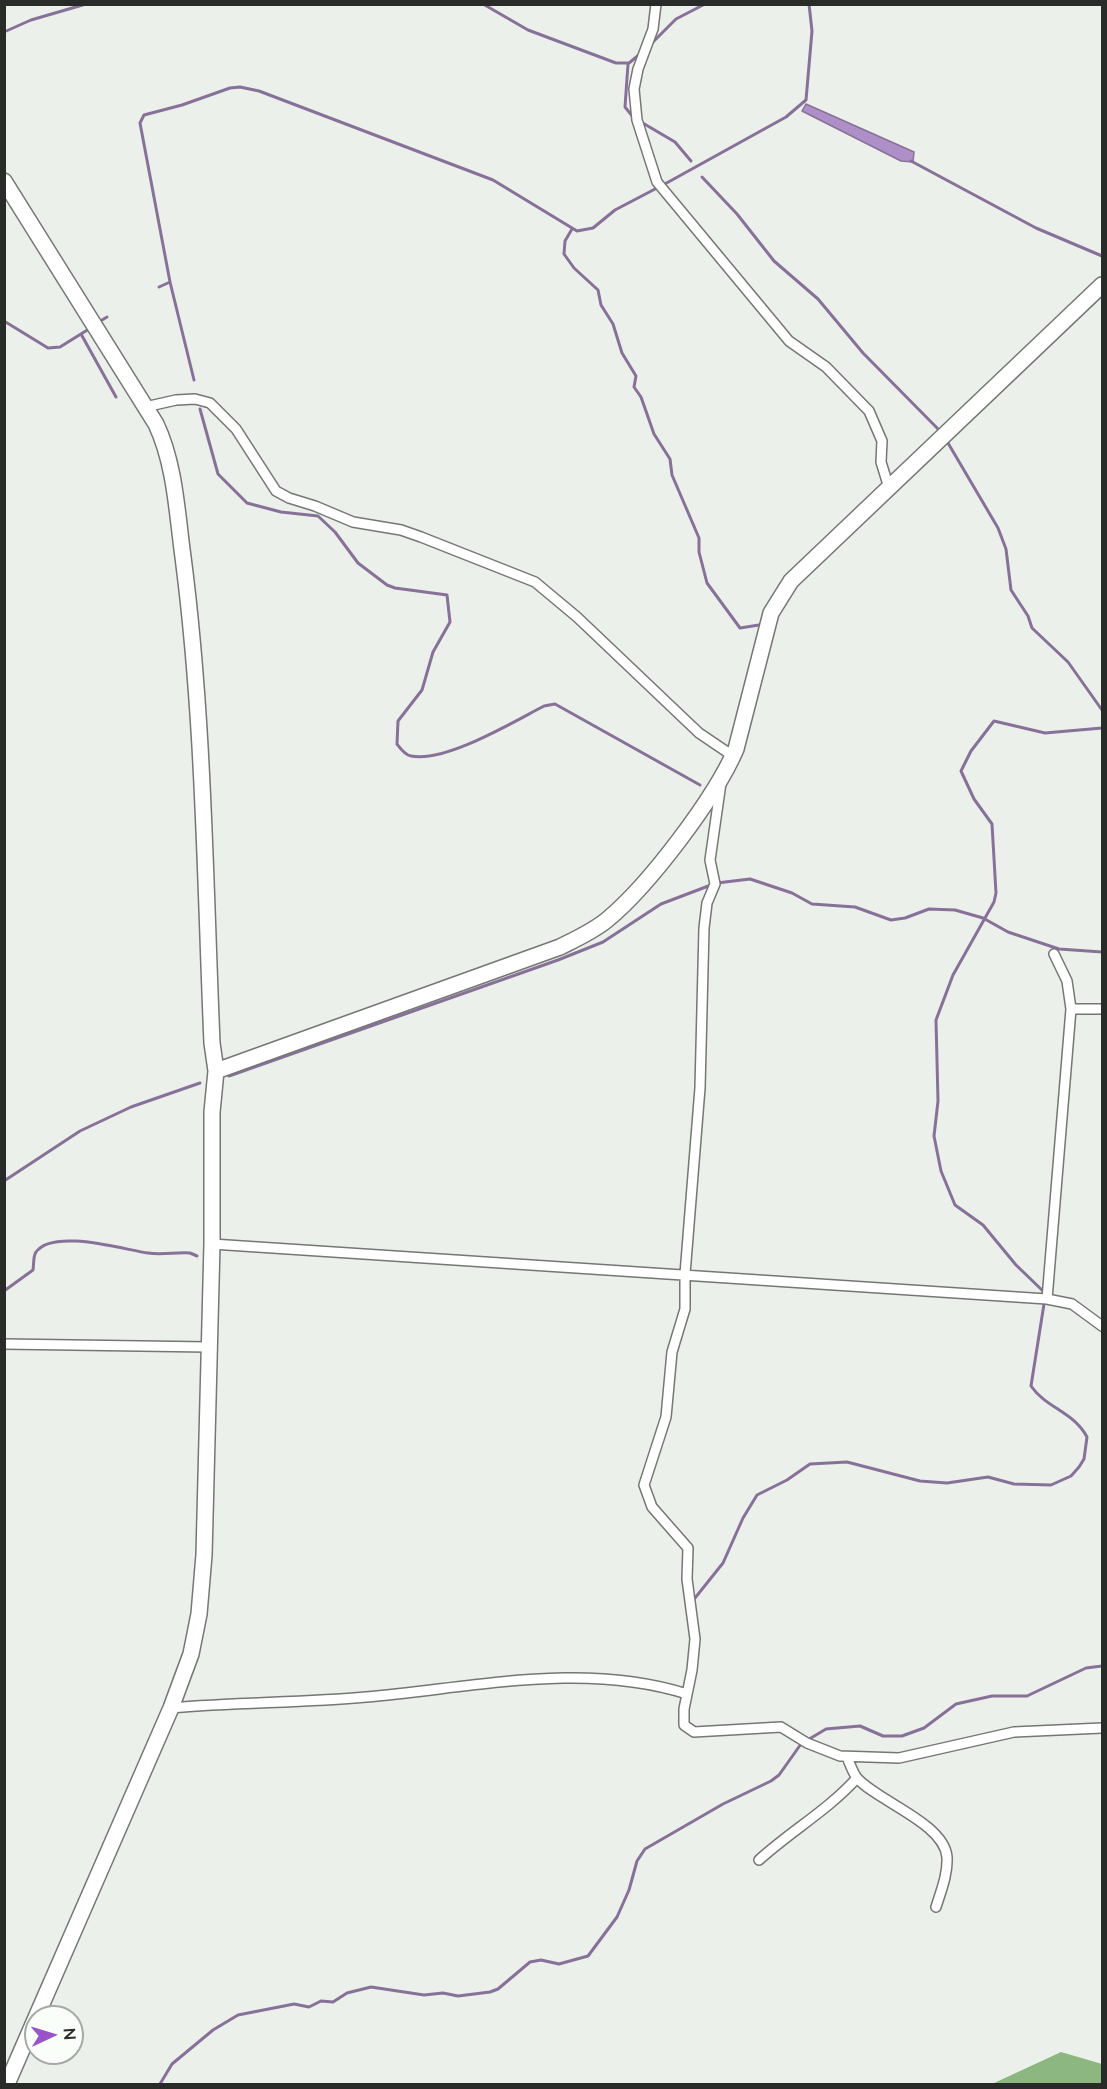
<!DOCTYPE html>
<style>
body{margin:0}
#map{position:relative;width:1107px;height:2089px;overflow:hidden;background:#ecf0eb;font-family:Lato,sans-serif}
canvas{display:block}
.frame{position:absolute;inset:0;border:6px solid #292b29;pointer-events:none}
.north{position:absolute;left:24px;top:2005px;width:60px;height:60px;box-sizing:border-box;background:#fafef9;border:2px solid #a6aaa6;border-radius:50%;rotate:86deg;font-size:16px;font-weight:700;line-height:24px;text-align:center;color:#292b29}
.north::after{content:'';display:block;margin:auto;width:21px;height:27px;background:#9a54c8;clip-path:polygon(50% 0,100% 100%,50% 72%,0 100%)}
</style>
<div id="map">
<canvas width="1107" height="2089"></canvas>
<div class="frame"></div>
<div class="north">N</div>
</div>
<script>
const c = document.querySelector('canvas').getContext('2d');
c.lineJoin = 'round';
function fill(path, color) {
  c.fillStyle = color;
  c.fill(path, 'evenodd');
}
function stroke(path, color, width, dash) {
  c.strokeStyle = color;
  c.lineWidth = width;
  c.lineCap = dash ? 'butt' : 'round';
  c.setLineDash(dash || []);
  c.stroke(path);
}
fill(new Path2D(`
 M1061 2052 1102 2064V2084H992Z`), '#8cb781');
const water = new Path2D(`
 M806 104 914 152 913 162 901 161 802 111Z`);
fill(water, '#af8fc8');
stroke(water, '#877198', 1.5);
stroke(new Path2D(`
 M483 4 528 30 616 63H629L640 54
 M4 32 31 20 86 4
 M649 46 676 19 705 4
 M628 64 625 107 633 117
 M641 122 675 142 691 161
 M911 161 1036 228 1102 256
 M702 177 737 214 774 261 818 299 863 353 941 432
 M663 185 786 117 806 100 812 31 809 4
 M572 229 565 241 564 254 574 268 598 290 601 305 613 324 622 353 636 376 634 387 641 397 654 434 670 459 672 475 699 538V552L707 583 740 628 759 625
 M170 282 194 380
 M159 287 170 282 140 123 144 115 182 105 230 88 240 87 259 91 493 180 577 231 593 228 615 210 657 188
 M102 320 107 317
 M4 321 48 348 60 347 89 329
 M81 334 116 397
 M200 409 218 474 247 503 281 512 318 516 335 532 358 563 387 585 395 588 447 595 450 622 433 652 422 690 398 721 397 744C400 748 405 755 411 756 445 763 513 722 544 706L555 704 700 785
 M948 443 998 528 1006 549 1011 590 1028 616 1032 628 1068 662 1102 710
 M717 883 750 879 792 893 812 904 855 907 891 920 905 918 929 909 955 910 983 918 1008 932 1059 949 1102 952
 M229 1076 558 960 603 942 661 904 711 885
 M4 1181 80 1131 131 1107 200 1083
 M4 1291 33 1270C34 1264 33 1256 36 1252 53 1228 125 1250 148 1253 162 1255 177 1252 190 1253L197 1256
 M1043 1291 1016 1265 983 1225 955 1205 941 1171 934 1136 938 1101 936 1020 953 975 994 902 996 893 992 824 974 799 961 771 971 751 994 721 1045 733 1102 728
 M695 1598 723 1563 743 1518 757 1495 787 1480 810 1464 847 1462 920 1481 947 1483 988 1477 1014 1484 1051 1485 1071 1476 1079 1467 1084 1459 1087 1437C1074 1412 1046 1408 1031 1386L1044 1304
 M160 2084 172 2064 213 2030 238 2015 294 2004 309 2007 321 2001 333 2002 347 1993 371 1987 424 1995 443 1993 458 1996 490 1992 498 1989 530 1962 541 1960 559 1964 588 1956 617 1917 629 1890 637 1861 645 1849 723 1804 771 1781 779 1775 801 1744 826 1729 860 1726 883 1736H902L924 1728 956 1704 992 1696H1027L1086 1668 1102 1666`), '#877198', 3);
const minor = new Path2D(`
 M656 4 653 29 638 69 634 89 637 120 657 182 789 341 826 367 869 411 882 441 881 462 889 488
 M145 407 176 400 195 399 210 403 236 429 276 491 289 498 315 506 353 522 401 530 421 537 535 582 577 617 699 733 733 756
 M721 783 710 860 715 884 707 903 704 928 700 1088 685 1274V1309L672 1352 666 1417 644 1485 652 1507 688 1548 687 1579 695 1639 692 1670 684 1709V1725L694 1732 781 1727 807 1743 840 1756 899 1758 1014 1732 1102 1728
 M1071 1009H1102
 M212 1244 1047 1299 1072 1304 1102 1326
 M1047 1299 1071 1009 1067 981 1054 954
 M4 1344 208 1347
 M171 1708C236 1702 301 1703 366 1697 472 1688 582 1661 687 1694
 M847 1757C850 1764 853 1773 857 1778 877 1801 944 1823 947 1857 948 1874 941 1891 936 1907
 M759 1860C791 1831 828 1810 857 1778`);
const primary = new Path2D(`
 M4 181 156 424C175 464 177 513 183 557 204 718 205 881 212 1043L216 1071 212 1112V1244L204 1555 199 1614 191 1654 171 1708 7 2084
 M216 1071 560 947C576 939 594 931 608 919 649 885 715 798 736 749L771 613 791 581 1102 285`);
stroke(minor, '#747773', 12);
stroke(primary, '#747773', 18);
stroke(minor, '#fff', 9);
stroke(primary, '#fff', 15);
</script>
